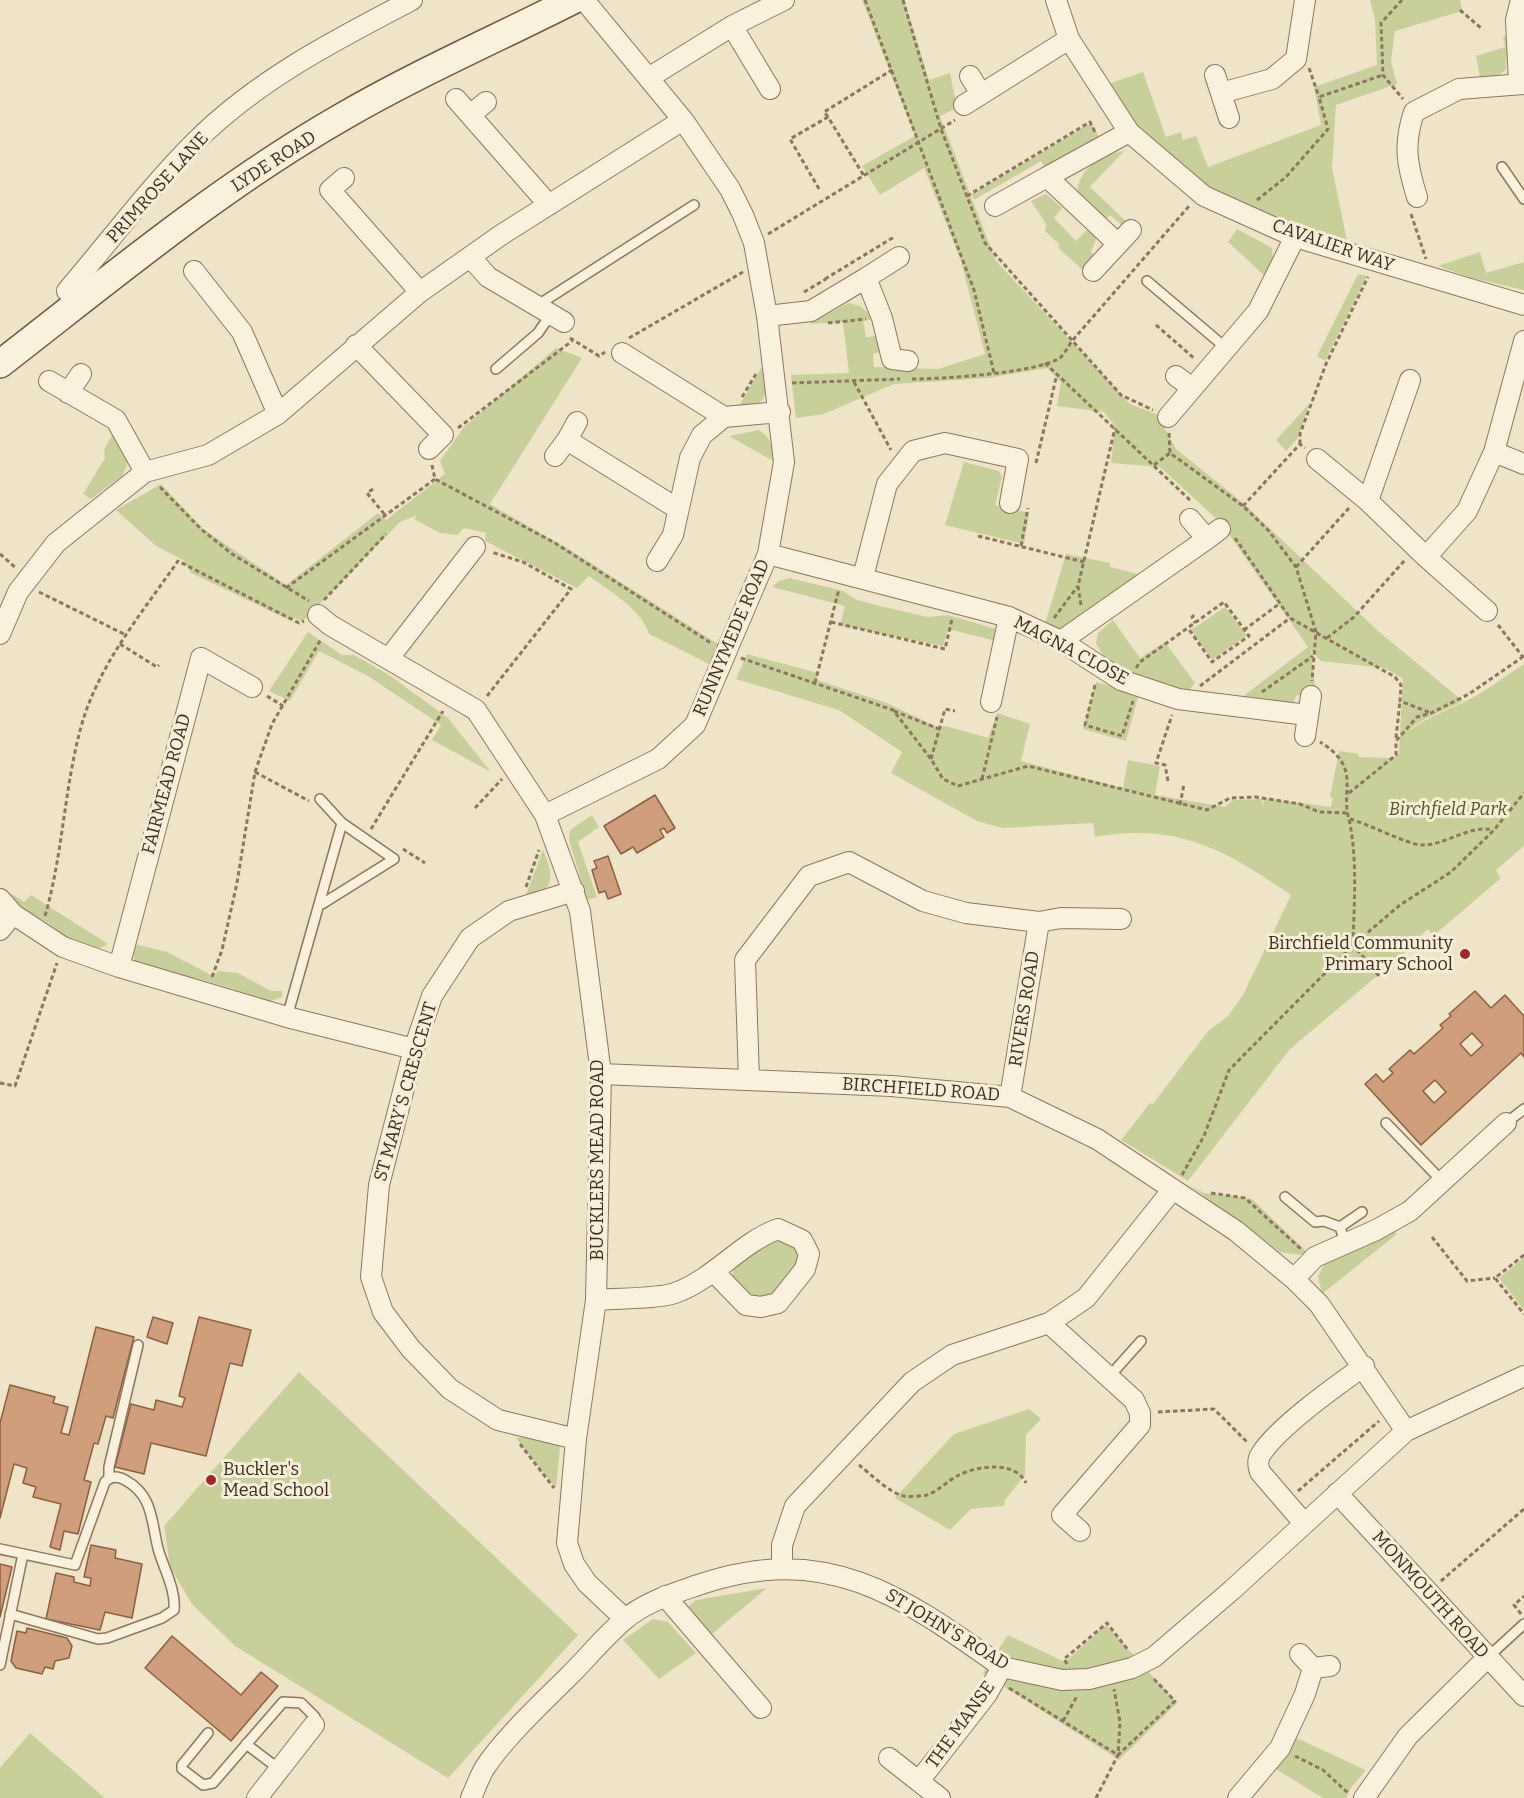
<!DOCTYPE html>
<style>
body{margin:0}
canvas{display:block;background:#f0e4c8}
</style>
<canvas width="1524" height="1798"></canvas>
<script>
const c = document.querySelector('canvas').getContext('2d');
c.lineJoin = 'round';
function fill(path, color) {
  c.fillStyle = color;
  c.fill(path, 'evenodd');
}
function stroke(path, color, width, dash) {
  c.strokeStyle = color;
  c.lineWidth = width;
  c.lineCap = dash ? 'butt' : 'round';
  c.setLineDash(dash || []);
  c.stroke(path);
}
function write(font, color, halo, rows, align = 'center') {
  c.font = font + ' Bitter,serif';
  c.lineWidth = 6;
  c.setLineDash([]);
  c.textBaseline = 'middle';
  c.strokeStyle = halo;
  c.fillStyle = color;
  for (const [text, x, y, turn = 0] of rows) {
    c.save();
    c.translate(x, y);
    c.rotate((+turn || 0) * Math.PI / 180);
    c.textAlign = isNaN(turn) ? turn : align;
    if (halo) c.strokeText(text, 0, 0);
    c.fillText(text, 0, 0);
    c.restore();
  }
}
fill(new Path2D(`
 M862 0H904L929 80 950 73 957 108 940 116 996 261 1130 404 1158 415 1176 449 1242 502 1378 631 1463 701C1447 710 1419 719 1409 731 1427 717 1451 709 1472 698 1490 688 1507 675 1524 664V846L1496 870 1501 878 1433 936 1428 929 1406 949 1407 951 1290 1049 1188 1181 1121 1140 1150 1103 1153 1104 1208 1031 1228 1016 1243 995 1291 895C1226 850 1177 822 1095 837L1093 823 1002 828 977 821 891 773 902 752 839 710 736 679 747 654 818 673 817 680 887 703 937 727 946 726 988 738 997 713 1030 724 1021 761 1123 788 1128 760 1160 766 1155 795 1225 807 1233 800 1261 799 1264 808 1263 798 1331 807 1333 798 1330 797 1339 751 1358 754 1359 757 1393 758 1399 753 1403 679 1385 668 1321 661 1311 650 1316 696 1297 695 1291 706 1238 700 1308 647 1221 523 1160 467 1111 463 1115 426 1104 412 1057 406 1061 382 1047 368 988 378 894 384 824 414 796 418 791 375 849 373 843 322 810 324 812 320 821 318 848 303 860 306 875 319 863 321 866 337 880 336 883 346 879 352 873 354 874 367 938 369 985 354 961 261 924 168 880 195 862 166 915 136Z
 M1370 0H1460L1462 11 1395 31 1391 61 1397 84 1336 105 1332 167 1347 241C1242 211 1168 180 1108 84L1143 72 1166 137 1181 132 1183 140 1196 136 1208 167 1321 125 1314 87 1377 65 1375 20Z
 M1508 35 1506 70 1497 76 1480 78 1476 56 1505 47 1503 37Z
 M1091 123 1099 137 1094 141 1047 170 1041 161 974 200 972 194Z
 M1124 151 1090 187 1132 227 1128 231 1110 215 1100 223 1077 192C1079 168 1102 154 1124 151Z
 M1046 194 1062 208 1054 218 1076 241 1088 229 1097 237 1091 252 1096 258 1084 271 1058 248 1060 245 1045 231 1046 224 1031 201Z
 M1237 229 1272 248 1273 265 1268 279 1228 242Z
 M1480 252 1486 273 1524 262V290L1472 278 1438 266Z
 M1358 274 1367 276 1325 361 1317 356Z
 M556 348 582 358 490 504 575 553 718 644 709 664 649 634C642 609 609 591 589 576L577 588 485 541 486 533 464 528 458 535 440 533 414 519 417 515 400 522 315 609 316 613 301 621 295 618 289 620 191 573 183 560 156 546 116 510 161 484 203 529 286 585 378 513 386 520 445 474 440 461 464 427Z
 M763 365C767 385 770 396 753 410L738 408Z
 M1309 404 1298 438 1286 451 1276 440Z
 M759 430C772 439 773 446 773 461L729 436Z
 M112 435 122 447 128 463 122 476 91 499 83 494 105 458 104 450Z
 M964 462 999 471 1002 477 995 505 1029 513 1024 544 945 525Z
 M1066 554 1110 563V567L1142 575 1085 611 1067 628H1055L1045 624Z
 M790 578 843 591 857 600 880 606 928 617 948 615 996 629 998 632 996 641 948 629 943 646 840 625 845 606 772 587 779 581Z
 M1225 607 1247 635 1212 660 1191 630Z
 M1113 620 1140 658 1165 642 1195 683 1188 692C1157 682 1110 676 1096 643L1098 633Z
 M308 632 342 655H354L389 675 448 718 491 772 432 740 441 725 368 676 319 651 290 701 269 691Z
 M1096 682 1139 694 1126 741 1083 729Z
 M592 815 599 827 578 842 597 897 587 900 569 840 570 830Z
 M543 850C555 878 555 890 524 900Z
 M9 892 24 902 31 895 108 944 96 950 68 942C53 917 19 915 9 892Z
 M134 944 167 952 213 976 218 971 238 973 271 991H282V997L262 1004 236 996 234 989 195 978 179 980 139 970 134 960Z
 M1188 1184 1204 1193 1252 1199 1307 1252 1300 1255 1280 1252Z
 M1395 1231 1397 1234 1322 1294 1318 1276 1325 1263Z
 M775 1235 799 1244 801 1262 774 1297 759 1303 735 1287 732 1276 734 1266Z
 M1524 1258V1310L1499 1278Z
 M299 1372 578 1635 448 1778 235 1646 192 1604 170 1567 164 1526Z
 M1029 1409 1041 1419 1026 1435 1025 1475 1005 1500 1004 1506 971 1509 950 1530 895 1498 954 1434Z
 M526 1437 553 1441 560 1447 556 1488 516 1438Z
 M767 1588 706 1639 687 1608 696 1600Z
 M653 1619 668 1622 696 1653 659 1679 623 1640Z
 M1106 1625 1177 1703 1119 1760 983 1673 1008 1635 1065 1662Z
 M30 1733 105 1798H0V1768Z
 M1296 1738 1366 1770 1351 1788 1346 1798H1323L1274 1768Z`), '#c9cf9b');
const building = new Path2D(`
 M655 795 675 828 667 833 664 828 660 830 664 837 637 853 633 847 621 854 604 826Z
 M608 856 621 894 608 899 605 891 599 893 592 870 597 868 594 861Z
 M1475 991 1491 1008 1505 995 1524 1016V1057L1521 1053 1421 1145 1365 1084 1376 1074 1383 1082 1393 1073 1389 1069 1410 1050 1414 1054 1443 1028 1440 1025 1451 1016 1449 1014ZM1472 1033 1483 1045 1471 1056 1460 1044ZM1435 1080 1446 1092 1434 1103 1423 1091Z
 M153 1317 173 1323 167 1344 147 1337Z
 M199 1317 251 1330 242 1366 230 1363 206 1456 151 1443 144 1474 115 1467 131 1404 154 1410 156 1400 182 1407 185 1398 179 1396Z
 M96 1327 134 1337 113 1418 106 1416 98 1444 94 1443 84 1480 91 1482 78 1534 64 1531 60 1550 50 1547 61 1504 33 1497 36 1487 23 1483 27 1468 14 1464 0 1518V1423L10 1385 55 1397 53 1403 68 1407 61 1433 69 1435Z
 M91 1545 116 1550 115 1558 142 1564 132 1618 105 1612 100 1630 46 1619 56 1573 74 1577V1582L90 1586 91 1578 84 1577Z
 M0 1564 12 1567 0 1617Z
 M27 1628 67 1638 72 1646 69 1658 55 1661 53 1669 45 1667 42 1674 16 1668 11 1661 17 1631 26 1633Z
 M172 1636 241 1695 261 1672 278 1686 231 1741 145 1668Z`);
fill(building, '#cf9f7d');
stroke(building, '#8d5f41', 1.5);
const lane = new Path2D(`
 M1502 167 1524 199
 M1147 281 1226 348
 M538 305 694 205
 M496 369 538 333 551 314
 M322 904 394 859 342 823
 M287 1017 342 823 320 799
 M1386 1123 1442 1181
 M1506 1123 1524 1109
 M1285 1197 1315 1222 1324 1221 1340 1227 1346 1245
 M1340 1227 1362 1212
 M1108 1378 1141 1341
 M109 1478V1467L138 1345
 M0 1549 75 1565 105 1482C111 1476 118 1476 125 1480 155 1496 151 1525 159 1552 165 1571 176 1591 174 1610L162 1618 107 1638 98 1639 10 1614
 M1487 1658 1524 1624
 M0 1665 23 1554
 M208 1733 182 1765V1769L203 1785 213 1783 283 1702 301 1703 315 1717 314 1725
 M246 1744 279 1769`);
const street = new Path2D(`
 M1056 0 1069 39 1129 132 1204 196 1295 237 1524 305
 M732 26 770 89
 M1215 75 1229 118
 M970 76 981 94
 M650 77 732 26 784 0
 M1519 84 1516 20 1521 0
 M1221 93 1272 79 1296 59 1305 0
 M456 99 549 205
 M964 105 1069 39
 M470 115 486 102
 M344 178 330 190 420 292
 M1417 197C1407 165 1403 145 1414 112L1459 89 1524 84
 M995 206 1047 177
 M1118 244 1047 177 1129 132
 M472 259 488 277 564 322
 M194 271 242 332 278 414
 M1093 271 1131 230
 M866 278 899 257
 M67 291C109 242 149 188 195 142 257 80 335 40 412 0
 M767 316 811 311 866 278 882 318 892 359 908 361
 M356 345 443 435 429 449
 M622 353 724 417
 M1176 376 1192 388
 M49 381 116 420 145 472
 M68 393 81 374
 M1168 417 1258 311 1295 237
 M567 440 577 422
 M1494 452 1524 464
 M555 456 567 440 678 509
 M1317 459 1368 501 1426 557 1467 511 1494 452 1524 341
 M1368 501 1410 380
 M1190 519 1207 539 1220 529
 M768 554 1009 617 1061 641 1121 680 1178 699 1307 715
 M1426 557 1487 611
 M657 561 673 535 690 458 702 435 724 417 780 412
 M863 577 887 484 913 451 945 443 1018 459 1010 503
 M318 615 330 625 476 710 545 815 580 911 601 1074 596 1300 576 1439 567 1543 574 1564 587 1583 625 1619
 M0 634 18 592 56 543 145 472 208 455 278 414 420 292 501 235 683 120
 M1061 641 1207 539
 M389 658 475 547
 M991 702 1009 617
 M1305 736 1311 696
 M545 815 658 759 695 725 768 554 784 462 767 316 754 243 743 215 730 189 683 120 584 0
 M574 891 509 911 470 938 432 996 414 1049 379 1185 371 1277 383 1312 411 1349 450 1389 498 1420 576 1439
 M0 899 13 914 63 947 119 967 287 1017 414 1049
 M1039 922 1061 918 1121 919
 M0 930 13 914
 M119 967 201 658 252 687
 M601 1074 892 1086 1010 1097 1097 1139 1236 1231 1294 1279 1319 1304 1406 1431
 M749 1079 745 960 809 876 849 862 923 901 966 913 1039 922 1010 1097
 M1294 1279 1315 1257 1376 1230 1410 1211 1506 1123
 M596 1300C617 1298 658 1299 675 1293 714 1279 740 1243 778 1229L802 1240 809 1254 805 1269 778 1303 761 1307 746 1305 714 1272
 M1049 1323 1134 1400 1140 1413V1425L1062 1515 1080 1531
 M1337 1493 1524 1696
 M1303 1522 1260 1472C1258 1465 1257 1460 1261 1454 1278 1427 1336 1386 1364 1366
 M782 1568V1545L795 1506 912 1382 952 1355 1049 1323 1086 1298 1173 1189
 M665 1596 761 1708
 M1300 1654 1313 1668 1330 1666
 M889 1758 940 1798
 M919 1781 987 1694 1002 1667
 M257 1798 314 1725
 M471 1798C475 1789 479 1778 484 1769 503 1739 544 1701 570 1675 588 1657 605 1636 624 1620 645 1602 672 1594 698 1585 826 1541 901 1595 1002 1667L1062 1680 1089 1679 1132 1668 1154 1657 1232 1590 1406 1431 1524 1376
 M1238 1798 1280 1748 1305 1694 1313 1668
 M1364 1798 1408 1736 1487 1658`);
const secondary = new Path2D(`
 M0 364C111 278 220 187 342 117 416 74 496 39 573 0`);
stroke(lane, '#8d765c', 12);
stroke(street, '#8d765c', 22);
stroke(secondary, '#6f573f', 30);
stroke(new Path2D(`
 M865 0 974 290 994 373
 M903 0 941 129 985 243 1121 395 1153 410
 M1402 0 1381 23 1383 75 1403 99
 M1460 10 1481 28
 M1309 68 1319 97
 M828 117 824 112 892 70
 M819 189 790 139 828 117 864 176
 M967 196 1090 122 1095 132
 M1257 200 1286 177 1328 129 1319 97 1383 75
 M1411 214 1426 259
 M768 234 955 120
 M825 279 894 237
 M804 292 826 279
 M828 323 866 319
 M1156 325 1195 359
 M570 338 599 356 605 352
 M629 338 743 272
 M1045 363 1192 502
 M912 379C941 379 1041 373 1061 357 1065 353 1069 345 1072 341L1190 205
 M854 382 891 450
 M792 383 900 379
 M742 397 756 374
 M458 428 572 341
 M1169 433 1170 453 1243 506 1268 530 1296 567 1316 632 1312 681
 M1300 444V434L1326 364 1368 277
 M1036 463 1057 374
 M432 465 435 479 555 543 711 643
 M1154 465 1170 453
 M160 487 201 529 232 554 309 601
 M373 489 367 493 385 515
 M1243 506 1300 444 1305 448
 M978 536 1084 562
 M1235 538 1290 618 1395 677 1401 685 1400 701 1431 713
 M1021 546 1028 508
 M0 554 16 568
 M1296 567 1349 508
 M286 588 435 479
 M39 592 126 635
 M324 600 386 534
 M1081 605 1078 586 1115 428
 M1194 615 1192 617 1195 623
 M1054 618 1078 586
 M831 622 945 649 952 619
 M1498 625 1523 657
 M1244 630 1279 604
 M1327 638 1354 617 1405 560
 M120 644 157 667 159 665
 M741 658 893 710 931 759 943 779 958 786 1028 766 1207 810 1230 798 1256 797 1300 804 1319 812 1347 813
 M1136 668 1140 662 1224 602 1249 636 1212 662 1188 628
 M815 683 839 589
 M1095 685 1085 725 1122 736 1133 701
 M1200 686 1290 618
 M1262 692 1313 656
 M267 696 283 706
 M487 696 571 589 523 562 491 552
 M894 711 939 729
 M1396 738 1400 701
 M931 759 945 709 955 711
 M255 772 309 801
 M982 779 997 717
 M1168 781 1165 765 1156 763 1172 715
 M1349 793 1396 755V741L1417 717 1431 713 1469 694 1524 656
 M1180 805 1184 784
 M475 808 502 779
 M1350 819C1368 824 1407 844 1421 845 1445 846 1470 824 1493 830
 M371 829 443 711
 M403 849 425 863
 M526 887 539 850
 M45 916C63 854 64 789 81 727 98 665 142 613 178 561L299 623 304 621
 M1379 976 1353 945 1400 905 1451 872 1494 830 1524 793
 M212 977 222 950 237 883 255 772 272 724 321 639
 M0 1083 15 1086 57 963
 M1182 1175 1204 1136 1229 1070 1353 945C1354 903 1358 855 1348 815 1344 800 1350 784 1345 769 1342 758 1329 747 1320 742
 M1211 1193 1245 1198 1301 1249
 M1432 1237 1467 1281 1495 1278
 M1524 1255 1495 1278 1524 1314
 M1158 1412 1214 1409 1248 1443
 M520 1444 554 1488
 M859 1465C871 1474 889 1493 904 1496 911 1497 921 1496 927 1495 939 1491 948 1480 959 1475 977 1466 1015 1460 1026 1483
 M1298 1491 1379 1421
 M1441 1581 1524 1509
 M1521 1614 1514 1605 1524 1596
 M1067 1664 1064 1659 1107 1623 1128 1650
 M1009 1688 1118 1755 1175 1701 1153 1678
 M1063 1721 1077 1696
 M1295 1756 1323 1770 1348 1793
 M1096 1798 1118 1755 1120 1722 1114 1689`), '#8d765c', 3, [4.5, 3]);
stroke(lane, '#faf1dc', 9);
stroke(street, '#faf1dc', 20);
stroke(secondary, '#faf1dc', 27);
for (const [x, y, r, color] of [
 [1465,954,6,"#9e2a2b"],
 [211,1480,6,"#9e2a2b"]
]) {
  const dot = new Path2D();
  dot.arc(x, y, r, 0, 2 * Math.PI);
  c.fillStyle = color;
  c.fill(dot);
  stroke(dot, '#f7eed8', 2);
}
write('18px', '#3d2e20', '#f7eed8', [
 ["LYDE ROAD",274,162,-33],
 ["PRIMROSE LANE",158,188,-48],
 ["CAVALIER WAY",1333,246,19],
 ["RUNNYMEDE ROAD",732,638,-67],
 ["MAGNA CLOSE",1071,651,28],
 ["FAIRMEAD ROAD",167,784,-75],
 ["RIVERS ROAD",1025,1009,-81],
 ["BIRCHFIELD ROAD",921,1090,4],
 ["ST MARY'S CRESCENT",406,1092,-74],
 ["BUCKLERS MEAD ROAD",598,1160,-90],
 ["MONMOUTH ROAD",1430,1595,48],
 ["ST JOHN'S ROAD",947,1630,31],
 ["THE MANSE",961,1725,-54]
]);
write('italic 18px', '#4d5a26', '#f7eed8', [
 ["Birchfield Park",1448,810]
]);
write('18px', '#3d2e20', '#f7eed8', [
 ["Birchfield Community",1453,944],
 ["Primary School",1453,965],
 ["Buckler's",223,1470,"left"],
 ["Mead School",223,1491,"left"]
], 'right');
</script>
